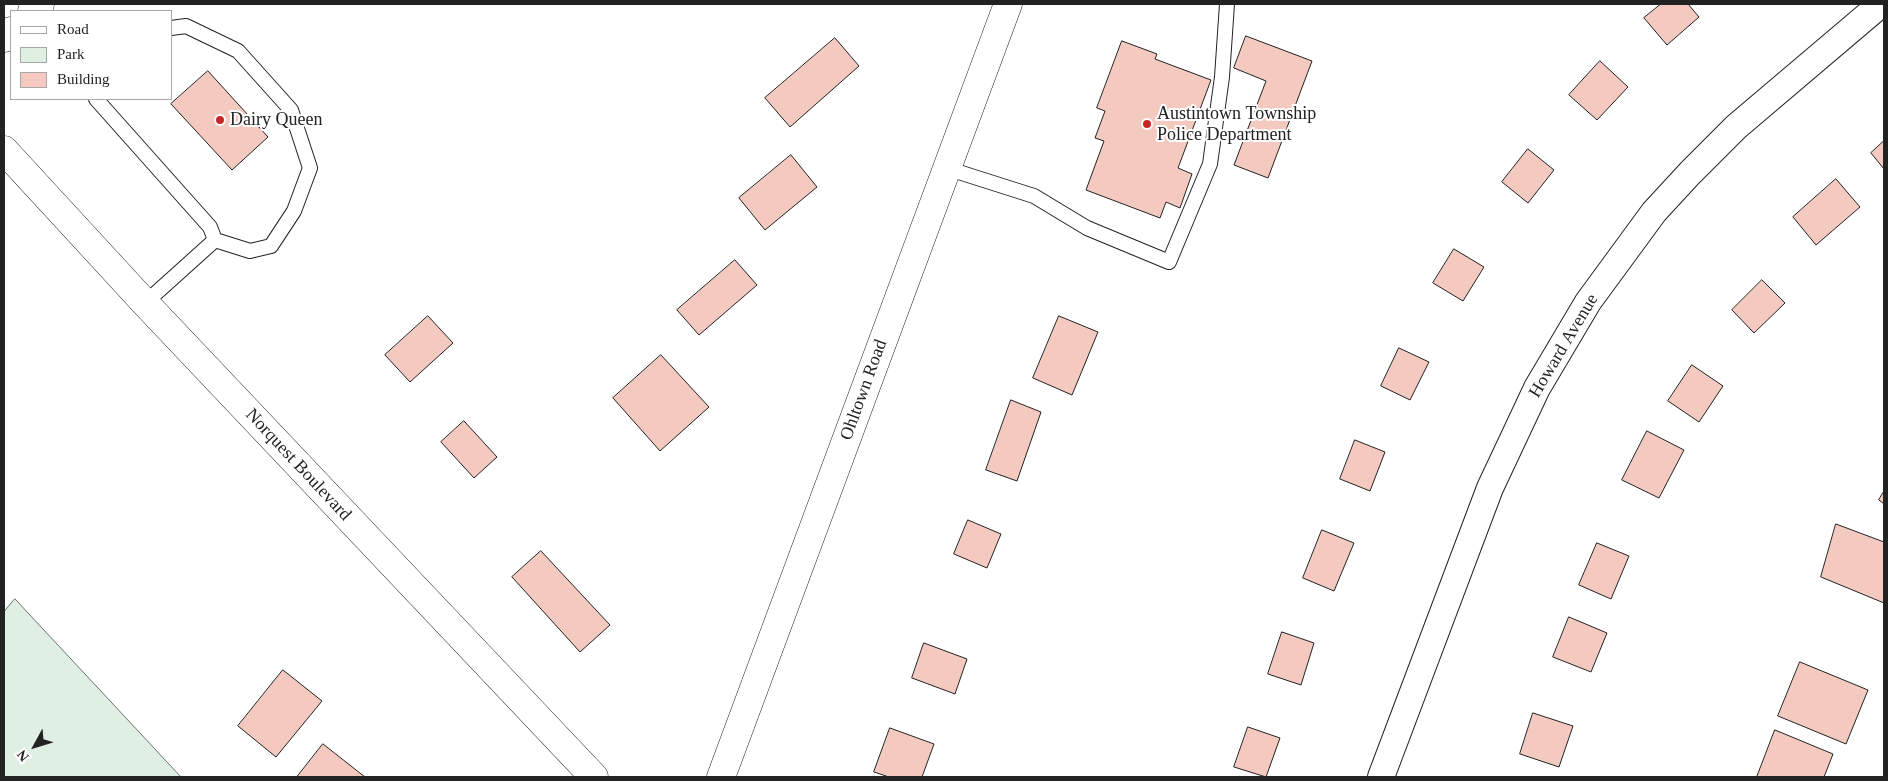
<!DOCTYPE html>
<style>
body{margin:0}
#map{position:relative;width:1888px;height:781px;overflow:hidden;background:#fff;font-family:Georgia,serif}
canvas{display:block}
.frame{position:absolute;inset:0;border:5px solid #222;pointer-events:none}
.legend{position:absolute;left:10px;top:10px;width:162px;height:90px;box-sizing:border-box;background:#fff;border:1px solid #a7a7a7;margin:0;padding:6px 9px;list-style:none;font-size:15px;color:#222}
.legend li{display:flex;align-items:center;gap:10px;height:25px}
.legend b{width:25px;border:1px solid #a7a7a7}
.north{position:absolute;left:10px;top:721px;width:50px;height:50px;-webkit-text-stroke:4px #fff;paint-order:stroke;rotate:231deg;font-size:14px;font-weight:700;line-height:20px;text-align:center;color:#222}
.north::after{content:'';display:block;margin:auto;width:18px;height:22px;background:#222;clip-path:polygon(50% 0,100% 100%,50% 72%,0 100%)}
</style>
<div id="map">
<canvas width="1888" height="781"></canvas>
<div class="frame"></div>
<ul class="legend">
<li><b style="height:6px;background:#fff"></b>Road</li>
<li><b style="height:14px;background:#e0efe3"></b>Park</li>
<li><b style="height:14px;background:#f3c9c0"></b>Building</li>
</ul>
<div class="north">N</div>
</div>
<script>
const c = document.querySelector('canvas').getContext('2d');
c.lineJoin = 'round';
function fill(path, color) {
  c.fillStyle = color;
  c.fill(path, 'evenodd');
}
function stroke(path, color, width, dash) {
  c.strokeStyle = color;
  c.lineWidth = width;
  c.lineCap = dash ? 'butt' : 'round';
  c.setLineDash(dash || []);
  c.stroke(path);
}
function write(font, color, halo, rows, align = 'center') {
  c.font = font + ' Georgia,serif';
  c.lineWidth = 4;
  c.setLineDash([]);
  c.textBaseline = 'middle';
  c.strokeStyle = halo;
  c.fillStyle = color;
  for (const [text, x, y, turn = 0] of rows) {
    c.save();
    c.translate(x, y);
    c.rotate((+turn || 0) * Math.PI / 180);
    c.textAlign = isNaN(turn) ? turn : align;
    if (halo) c.strokeText(text, 0, 0);
    c.fillText(text, 0, 0);
    c.restore();
  }
}
const green = new Path2D(`
 M15 599 181 777H4V612Z`);
fill(green, '#e0efe3');
stroke(green, '#6f6f6f', 1);
const building = new Path2D(`
 M1661 4H1688L1699 17 1667 45 1644 18Z
 M1246 36 1312 61 1268 178 1234 165 1266 81 1234 68Z
 M835 38 859 66 790 127 765 98Z
 M1122 41 1157 54 1155 59 1211 80 1178 168 1192 174 1180 208 1166 202 1160 218 1086 190 1104 141 1095 138 1105 111 1097 108Z
 M1600 61 1628 87 1597 120 1569 95Z
 M208 71 268 137 232 170 171 104Z
 M1884 141V169L1871 153Z
 M1528 149 1554 170 1528 203 1502 182Z
 M791 155 817 187 765 230 739 198Z
 M1836 179 1860 207 1816 245 1793 217Z
 M1454 249 1484 267 1463 301 1433 283Z
 M735 260 757 285 699 335 677 310Z
 M1762 280 1785 303 1754 333 1732 310Z
 M428 316 453 343 410 382 385 355Z
 M1059 316 1098 332 1072 395 1033 378Z
 M1399 348 1429 362 1410 400 1381 386Z
 M661 355 709 407 660 451 613 398Z
 M1692 365 1723 386 1699 422 1668 401Z
 M1011 400 1041 412 1017 481 986 470Z
 M464 421 497 457 474 478 441 442Z
 M1647 431 1684 450 1659 498 1622 480Z
 M1355 440 1385 452 1370 491 1340 479Z
 M1884 491V504L1879 500Z
 M968 520 1001 534 987 568 954 554Z
 M1836 524 1884 542V603L1821 577Z
 M1322 530 1354 543 1334 591 1303 578Z
 M1597 543 1629 556 1611 599 1579 585Z
 M541 551 610 625 580 652 512 577Z
 M1569 617 1607 633 1591 672 1553 657Z
 M1282 632 1314 643 1301 685 1268 674Z
 M924 643 967 659 955 694 912 678Z
 M1800 662 1868 690 1846 744 1778 716Z
 M283 670 322 701 276 757 238 726Z
 M1533 713 1573 726 1559 767 1520 754Z
 M1248 727 1280 738 1266 777 1234 767Z
 M890 728 934 744 922 777H889L874 772Z
 M1775 730 1833 754 1824 777H1757Z
 M323 744 365 777H297Z`);
fill(building, '#f3c9c0');
stroke(building, '#222', 1);
const service = new Path2D(`
 M96 99 210 227 215 240 250 251 271 246 294 211 310 168 291 110 238 51 186 26 171 28
 M946 168 1034 196 1087 228 1169 262 1210 164 1222 77 1227 4
 M145 303 215 240`);
const minor = new Path2D(`
 M1381 777 1490 488 1537 388 1588 302 1654 212 1690 173 1736 127 1881 4`);
const tertiary = new Path2D(`
 M4 150 145 303 594 777
 M721 777 1008 4`);
const secondary = new Path2D(`
 M32 11 40 4
 M4 38 11 31`);
stroke(service, '#222', 16);
stroke(minor, '#222', 28);
stroke(tertiary, '#222', 29);
stroke(secondary, '#222', 29);
stroke(service, '#fff', 14);
stroke(minor, '#fff', 26);
stroke(tertiary, '#fff', 28);
stroke(secondary, '#fff', 28);
for (const [x, y, r, color] of [
 [220,120,5,"#c62828"],
 [1147,124,5,"#c62828"]
]) {
  const dot = new Path2D();
  dot.arc(x, y, r, 0, 2 * Math.PI);
  c.fillStyle = color;
  c.fill(dot);
  stroke(dot, '#fff', 2);
}
write('18px', '#222', '#fff', [
 ["Austintown Township",1157,114],
 ["Police Department",1157,135],
 ["Dairy Queen",230,120]
], 'left');
write('18px', '#222', '#fff', [
 ["Howard Avenue",1564,346,-59],
 ["Ohltown Road",864,390,-70],
 ["Norquest Boulevard",298,465,47]
]);
</script>
